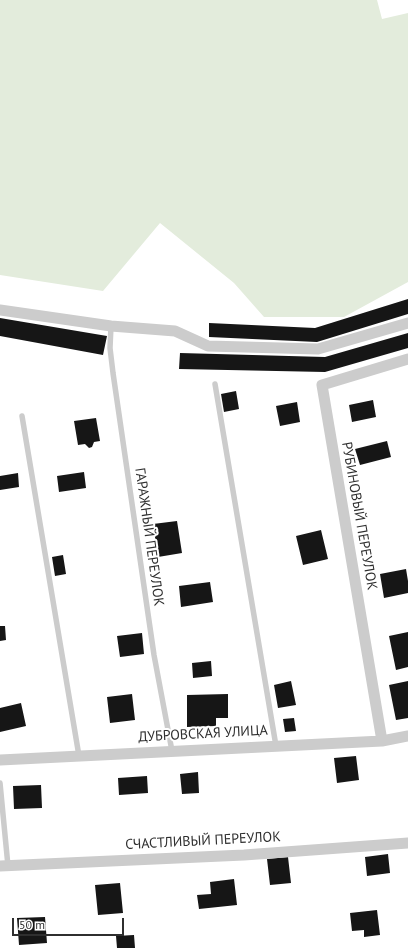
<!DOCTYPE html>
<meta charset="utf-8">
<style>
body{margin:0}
#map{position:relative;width:408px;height:948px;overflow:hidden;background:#fff;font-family:"PT Sans",sans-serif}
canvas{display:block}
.scale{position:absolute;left:12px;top:918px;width:112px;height:18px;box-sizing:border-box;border:2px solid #2f2f2f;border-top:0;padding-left:5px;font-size:12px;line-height:14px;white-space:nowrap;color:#2f2f2f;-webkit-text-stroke:3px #fff;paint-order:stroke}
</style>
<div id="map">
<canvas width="408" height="948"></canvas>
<div class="scale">50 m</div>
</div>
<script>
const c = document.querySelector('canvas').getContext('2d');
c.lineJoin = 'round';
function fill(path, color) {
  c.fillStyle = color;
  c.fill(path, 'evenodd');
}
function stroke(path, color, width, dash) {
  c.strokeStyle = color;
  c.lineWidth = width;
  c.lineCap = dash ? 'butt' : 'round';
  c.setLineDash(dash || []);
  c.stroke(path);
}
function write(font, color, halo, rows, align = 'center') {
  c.font = font + ' "PT Sans",sans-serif';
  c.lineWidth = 4;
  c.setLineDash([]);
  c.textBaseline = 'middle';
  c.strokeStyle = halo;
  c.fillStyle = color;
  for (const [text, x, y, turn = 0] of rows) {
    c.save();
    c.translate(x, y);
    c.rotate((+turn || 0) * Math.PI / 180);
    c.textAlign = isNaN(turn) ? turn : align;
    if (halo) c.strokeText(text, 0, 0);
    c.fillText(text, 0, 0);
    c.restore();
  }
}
fill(new Path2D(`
 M0 0H377L382 19 408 13V282L344 317H264L234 283 160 223 103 291 0 275Z`), '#e3ecdc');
fill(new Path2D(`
 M408 299V314L317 342 209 337V323L315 328Z
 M0 318 107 336 103 355 0 336Z
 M408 333V348L325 372 179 369 180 353 325 357Z
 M236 391 239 409 224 412 221 394Z
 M373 400 376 417 352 422 349 405Z
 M297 402 300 422 280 426 276 406Z
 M96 418 100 441 94 442 92 447 89 448 85 444 78 445 74 421Z
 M387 441 391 457 360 465 355 449Z
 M84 472 86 488 59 492 57 476Z
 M18 473 19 487 0 490V476Z
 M177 521 182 553 158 557 153 524Z
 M321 530 328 559 303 565 296 536Z
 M63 555 66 574 55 576 52 557Z
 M406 569 408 581V593L384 598 380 574Z
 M210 582 213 602 181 607 179 586Z
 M0 626H5L6 640 0 641Z
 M408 632V667L396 670 389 636Z
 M142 633 144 654 120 657 117 636Z
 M211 661 212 676 193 678 192 663Z
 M291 681 296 705 278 708 274 685Z
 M408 681V718L396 720 389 685Z
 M132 694 135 720 110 723 107 697Z
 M228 694V718H216V726L187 727V695Z
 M21 703 26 726 0 732V708Z
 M294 718 296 731 285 732 283 719Z
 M356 756 359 780 337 783 334 758Z
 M198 772 199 793 182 794 180 774Z
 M147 776 148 793 119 795 118 778Z
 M41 785 42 808 14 809 13 786Z
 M388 854 390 873 367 876 365 857Z
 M288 857 291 883 270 885 267 859Z
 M234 879 237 905 199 909 197 895 211 894 210 882Z
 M120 883 123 913 98 915 95 885Z
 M377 910 380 935 364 937V930L352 931 350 913Z
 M45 917 47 943 19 945 17 918Z
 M134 935 135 948H117L116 936Z`), '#161616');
stroke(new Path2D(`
 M111 326 110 348 113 373 154 655 172 751
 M215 384 276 746
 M22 416 79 756
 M0 783 8 866`), '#ccc', 5.5);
stroke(new Path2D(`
 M0 310 111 326 175 331 208 346 318 349 408 323
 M382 741 322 385 408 359
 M0 760 382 741 408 736
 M0 866 244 855 408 843`), '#ccc', 11);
write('14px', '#2f2f2f', '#fff', [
 ["РУБИНОВЫЙ ПЕРЕУЛОК",359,516,80],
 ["ГАРАЖНЫЙ ПЕРЕУЛОК",149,537,82],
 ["ДУБРОВСКАЯ УЛИЦА",203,734,-3],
 ["СЧАСТЛИВЫЙ ПЕРЕУЛОК",203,841,-3]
]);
</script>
